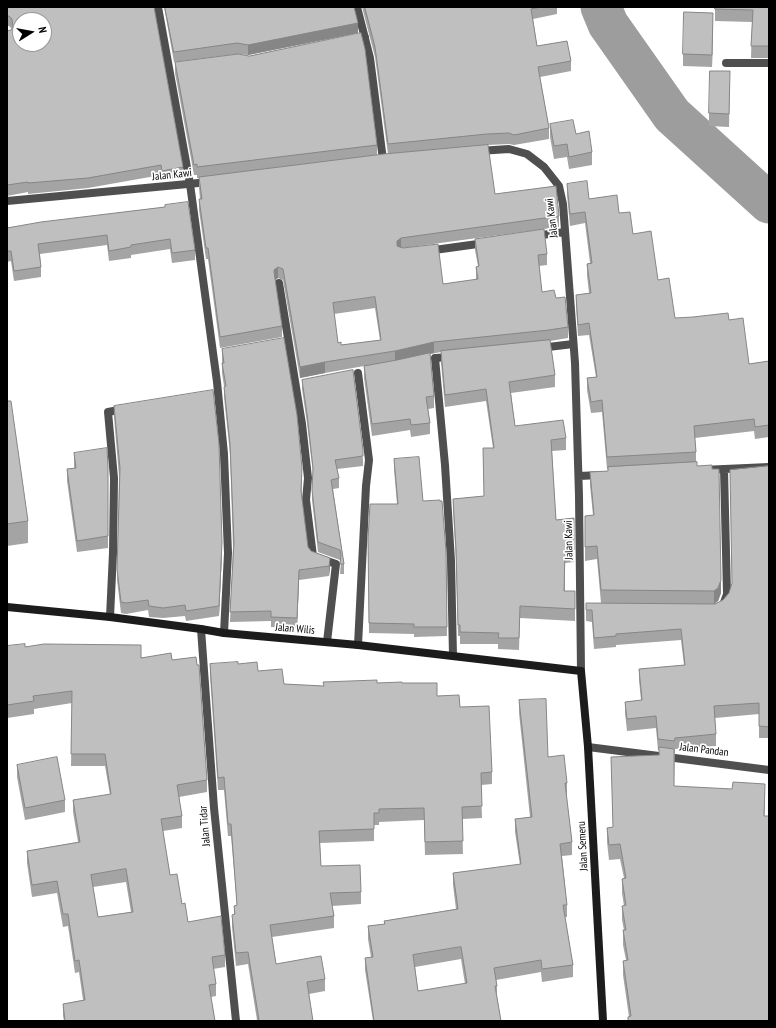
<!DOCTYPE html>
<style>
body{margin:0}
#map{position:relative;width:776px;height:1028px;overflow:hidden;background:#fff;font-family:"PT Sans Narrow",sans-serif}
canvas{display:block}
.frame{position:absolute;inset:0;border:8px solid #000;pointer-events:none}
.north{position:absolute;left:12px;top:12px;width:40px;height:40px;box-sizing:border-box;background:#fff;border:1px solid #999;border-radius:50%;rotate:79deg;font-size:11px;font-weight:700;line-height:16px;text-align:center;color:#000}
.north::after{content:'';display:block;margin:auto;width:14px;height:18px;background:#000;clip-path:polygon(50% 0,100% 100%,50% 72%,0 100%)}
</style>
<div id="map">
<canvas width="776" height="1028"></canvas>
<div class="frame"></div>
<div class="north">N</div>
</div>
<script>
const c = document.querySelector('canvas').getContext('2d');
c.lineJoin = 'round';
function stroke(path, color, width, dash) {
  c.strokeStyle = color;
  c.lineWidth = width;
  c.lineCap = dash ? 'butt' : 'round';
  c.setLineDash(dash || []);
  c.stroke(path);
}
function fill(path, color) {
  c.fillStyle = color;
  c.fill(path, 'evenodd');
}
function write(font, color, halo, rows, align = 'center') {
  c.font = font + ' "PT Sans Narrow",sans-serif';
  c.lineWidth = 3.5;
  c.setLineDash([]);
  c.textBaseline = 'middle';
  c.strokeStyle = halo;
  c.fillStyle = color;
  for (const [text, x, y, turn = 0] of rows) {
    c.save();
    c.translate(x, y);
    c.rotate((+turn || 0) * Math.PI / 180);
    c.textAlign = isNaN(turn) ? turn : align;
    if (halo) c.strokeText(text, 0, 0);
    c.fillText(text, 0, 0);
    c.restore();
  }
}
stroke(new Path2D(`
 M601 7 608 24 672 115 769 203`), '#9d9d9d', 41);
stroke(new Path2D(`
 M158 7 190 184 217 382 224 454 228 553 224 633
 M357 7 370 58 383 160
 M351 40 365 37
 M726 63H769
 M479 151 509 149 527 154 544 167 559 186 563 204 575 363 579 496 581 671
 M7 201 209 182
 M534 236 565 232
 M427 251 485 243
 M279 283 302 424 308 478 306 500 313 556 336 564 327 642
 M540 348 573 344
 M451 357 435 358 445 465 451 561 453 656
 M358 373 369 460 366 486 358 645
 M702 470 769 467
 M579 476 600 475
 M723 605 727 594 724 469
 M110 617 113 553 114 478 108 412 124 409
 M201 629 214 808 236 1021
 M588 747 769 770`), '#4f4f4f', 8);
stroke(new Path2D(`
 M7 607 110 617 201 629 224 633 358 645 581 671 588 747 603 1021`), '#1c1c1c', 8);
fill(new Path2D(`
 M7 7 183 167V177L162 181 161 175 88 188 28 194V192L7 196V31L11 30 12 29 9 26H7Z
 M164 7H354L358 33 248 55 237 54 174 62Z
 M362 7H557V14L533 19 537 46 571 61V71L540 77 549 128V139L514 145 509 144 487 145 388 154 375 57Z
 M715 7H769V58H751L752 22 715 21Z
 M713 25 712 67 683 66V54Z
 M175 62 377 145V155L197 178V175H194L175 73Z
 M730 84 729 127 709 126V113Z
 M550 124 576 134 592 152V165L569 169 567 157 554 159 550 137Z
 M199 177 495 194 559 216V227L403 248 443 284 476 280V267L478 266 475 250V239L547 254V265L539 266 542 292 556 298 568 327V338L550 341 555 375V387L511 393 515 426 566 438V450L552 451 556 520 574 518V562L565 563V591H575V621L520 618 519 650 498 649V644H460V636H458L456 561 453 510V499L484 496 483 448H493L486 401 445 407 441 363V352L430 354 434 396V408L428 409 430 423V434L411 437 410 430 372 436 364 378V366L325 373 300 378 283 280 278 278 275 280 282 326V337L220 348 208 259H206L199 210V199H200L199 188ZM375 308 380 340 341 345 338 343 334 314Z
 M567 184 589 199 619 213 633 234 658 280 675 318 729 320 749 364 769 361V437L755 439 754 431 695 438 696 452V462L697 466 721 593 718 601 714 604 723 600 729 593 769 466V738H759V714L715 718 716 734V746L675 749 674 786 765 798 764 816 769 1021H628V1017H629L623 975V961L626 960 623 945V930H624L622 920V906H624L622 893V879L624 878 620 859 609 860 607 842V828L613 827 611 757 659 755V750H658L656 728 627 731 625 713V702L641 700 639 680V669L684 665 681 640 616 645V647L594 649 592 622 586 621V603H601L597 559 585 561V516L593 515 590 485V472L608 471V469H607L602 412 591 413 587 390V378L596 377 589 335 578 336 576 306V295L589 293 587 275V264L590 263 585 223 570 226 567 195Z
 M165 207 195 250V260L172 263 170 249 131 255V258L109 261 107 245 40 254 41 267V277L14 281 11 261 7 262V228Z
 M222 349 302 478 301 495 308 547 311 551 330 558V568L329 576 299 580 297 628 271 627V621L230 622 233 547 230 454 224 397V386L222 373Z
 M353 370 363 460V466L337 469 339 478V488L333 489 344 564V574H340L341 562 340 560 318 552 312 500V490L313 473 307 423 302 389V380Z
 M7 401 28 521V543L7 546Z
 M114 406 222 553 219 616 186 621 185 616 163 618 149 617 148 610 126 614 121 613 117 580 119 476 114 417Z
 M74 453 108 467V548L77 552 67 481V469L74 468Z
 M394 459 423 501 446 551 447 636 414 637V634L369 633 368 539 397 504 394 469Z
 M7 646 25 647 172 660 207 780V792L179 797 182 816V828L163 831 170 875 182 904 188 922 225 955V967L213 969 216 984V996L211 997 215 1021H64L63 1016V1004L83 1000 79 972 75 973 68 926 63 927 57 893 32 897 27 863V851L78 842 73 812V800L110 795 105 766H71L72 703 34 709V714L7 718ZM126 882 131 912 98 917 93 887Z
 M210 664H238L258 671 284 684 323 686 377 683H402L437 696 460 707 492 772V784L481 785 482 818 462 819 463 854 425 855 424 820 379 822V825H374V841L320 843 321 866 361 892V904L332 906 334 916V928L272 937 276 964 325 979V991L309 994 313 1021 257 1020 248 964 236 966 232 927V915L234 914V906L237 905 231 836H228L224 790H218L210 676Z
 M519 700 548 757 567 783V795L566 796 572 842V855L562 856 567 905V917H565L573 965V977L542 982 541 972 496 980 497 986V996L501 1021H373L365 970V958L371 957 368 939V926L384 924V921L456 909 453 885V873L520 865 515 832V819L530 817 519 713ZM461 959 465 984 418 991 415 967Z
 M17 765 65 800V812L25 820 17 777Z`), '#a4a4a4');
fill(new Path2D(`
 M713 13V25L712 67V55Z
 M358 23V33L248 55V45Z
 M401 238V249L397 252V241Z
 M278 267V278L274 281V270Z
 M434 342V353L395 362V351Z
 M325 362V373L300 378V367Z
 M302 468V478L301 501V491Z
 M222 542V553L219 616V606Z
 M330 558V568L329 576V566Z
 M299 570V580L297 628V618Z
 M721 580V593L718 601 714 604V591Z
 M765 784V798L764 830V816Z`), '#868686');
const building = new Path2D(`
 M7 7H154L183 167 162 171 161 165 88 178 28 183V182L7 185V31L11 30 13 27 12 19 9 16H7ZM20 20H44V44H20Z
 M165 7H354L358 23 248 45 237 43 174 52Z
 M365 7H541L531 9 537 46 567 41 571 61 538 67 549 128 514 135 509 133 487 134 388 144 375 47Z
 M715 7H769V46H751L753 10 715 9Z
 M684 12 713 13 712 55 683 54Z
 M361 33 365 49 377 145 197 167V164L194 165 175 62 238 54 249 56Z
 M710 71H730L729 114 709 113Z
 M573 120 576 134 589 131 592 152 569 157 567 144 554 146 550 124Z
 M488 145 495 194 556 186 559 216 401 238 397 241V246L403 248 438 244 443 284 478 279 476 267 479 266 475 239 544 229 547 254 538 255 542 292 554 290 556 298 565 297 568 327 549 330 434 342 395 351 325 362 300 367 283 269 278 267 274 270V272L282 326 220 337 208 248H206L199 199H202L199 177 384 154ZM375 297 381 340 341 345V342L338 343 333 303Z
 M587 181 589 199 617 195 619 213 630 212 633 234 651 231 658 280 669 278 675 318 693 317 728 313 729 320 743 318 749 364 769 361V425L755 427 754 419 694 426 696 452 607 457 602 400 591 402 587 378 597 377 589 323 578 325 576 295 591 293 587 264 592 263 585 212 570 214 567 184Z
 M188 202 195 250 172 253 170 239 131 245V247L109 251 107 235 38 244 41 267 14 271 11 251H7V228L41 222 165 207V205Z
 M284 338 297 415 302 468 301 491 308 547 311 551 330 558 329 566 299 570 297 618 271 617V611L230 612 234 543 230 444 224 387 226 386 222 363H224L222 349Z
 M550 340 555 375 509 382 515 426 563 420 566 438 551 440 556 520 574 518V550L565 551 564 591H575V609L520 606 519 638H498L499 633 460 632V625H458L456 549 453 499 484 496 483 448H494L486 389 445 395 441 351Z
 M430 353 434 396 426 397 430 423 411 425 410 419 372 424 364 366 397 360Z
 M353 370 363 450V456L335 460 339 478 331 480 344 564H340L341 555 340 550 318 542 312 490 313 468 307 414 302 380Z
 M213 390 219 444 222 542 219 606 186 611 185 605 163 608 149 606 148 600 126 603 121 602 117 569 120 468 114 406Z
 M7 401H11L28 521 7 524Z
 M107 448 108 467V536L77 541 67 469 76 468 74 453Z
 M419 457 423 501 440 500V501H442L446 551 447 627H414V624L369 623 368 539 370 504H398L394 459Z
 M697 462V466L712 465V469H719L721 580 718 588 714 591 601 590 597 546 585 547V516L594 515 590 472 608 471V467Z
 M769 466V727L759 726V703L714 706 716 734 675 738 674 741 658 739 656 716 627 719 625 702 642 700 639 669 685 665 681 629 616 634V636L594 638 592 610H586V603L715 604 723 600 729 593 732 583 730 470Z
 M25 644V647L44 644 141 645V658L171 653 172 660 196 657 197 665H199L207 780 177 785 182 816 161 819 170 875 177 874 182 904 185 903 188 922 221 916 225 955 212 957 216 984 209 985 215 1021H65L63 1004 85 1000 79 960 75 961 68 914H63L57 881 32 885 27 851 80 842 73 800 111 794 105 754H71L72 691 33 696 34 701 7 705V646ZM126 869 133 912 98 917 91 875Z
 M238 662V664L257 662 258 671 282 669 284 684 324 686 323 682 377 680V683L402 682V683H437V696L459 695 460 707 489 706 492 772 481 773 482 806 462 807 463 841 425 842 424 808 379 809V813H374V829L319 831 321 866 360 865 361 892 330 893 334 916 270 925 276 964 321 956 325 979 307 982 313 1021H253L259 1020 248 952 236 953 232 915 235 914 234 906 237 905 231 824H228L224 777 218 778 210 664Z
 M546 699 548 757 564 755 567 783H565L572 842 560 844 567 905H563L573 965 542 969 541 960 494 968 497 986H495L501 1021H374L365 958 373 957 368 926 385 924 384 921 458 909 453 873 521 864 515 819 532 817 519 700ZM461 947 467 983 418 991 413 955Z
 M659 747 674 749V786L732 789 733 782 765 784 764 816H769V1021H628V1017L631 1016 623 961 628 960 623 930H626L622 906 626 905 622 879 626 878 620 844 609 845 607 828 613 827 611 757 659 755Z
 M57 757 65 800 25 808 17 765Z`);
fill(building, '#bfbfbf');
stroke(building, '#868686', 1);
write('11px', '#000', '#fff', [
 ["Jalan Kawi",172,175,-6],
 ["Jalan Kawi",552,218,-97],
 ["Jalan Kawi",569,540,-91],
 ["Jalan Wilis",295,629,5],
 ["Jalan Pandan",704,750,7],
 ["Jalan Tidar",205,826,-95],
 ["Jalan Semeru",583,846,-93]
]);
</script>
